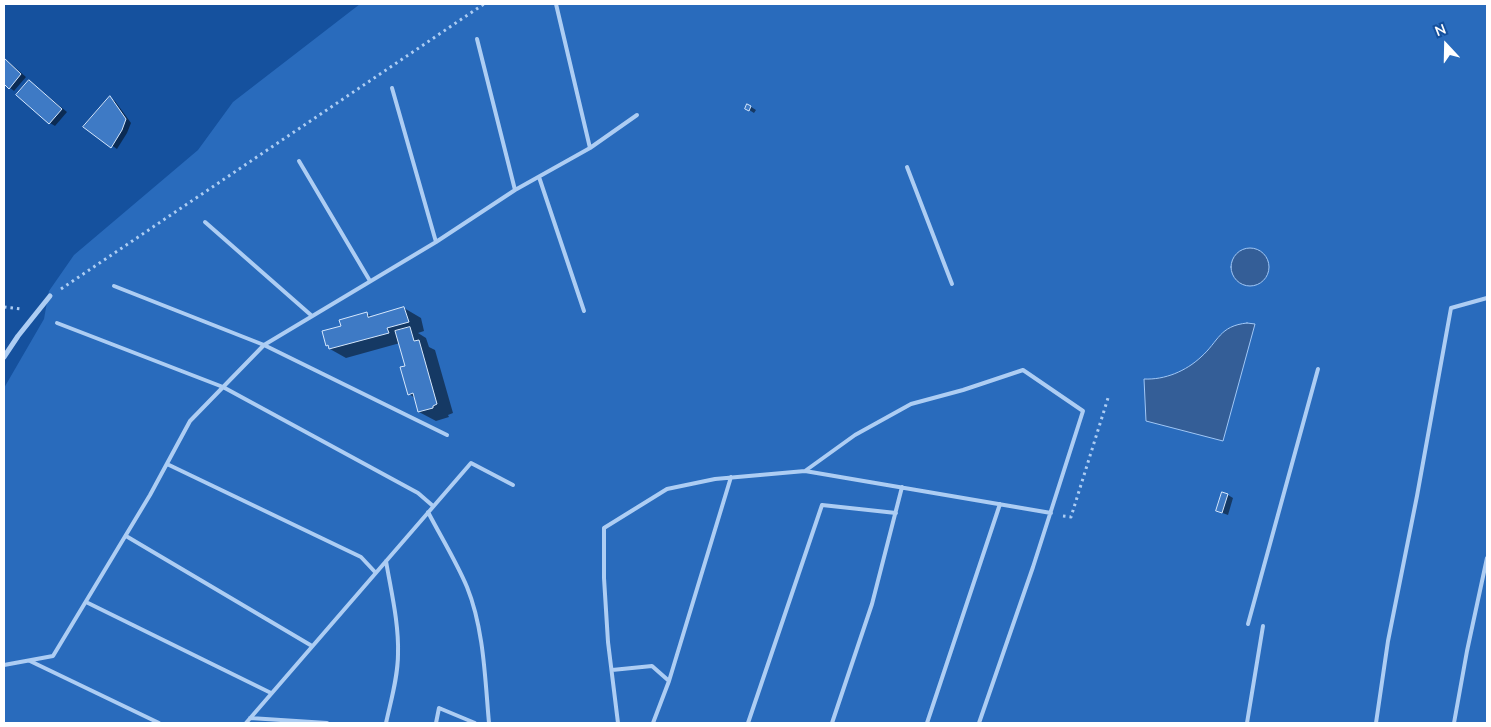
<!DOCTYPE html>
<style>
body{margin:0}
#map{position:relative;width:1491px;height:727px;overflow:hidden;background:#15519e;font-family:"Nunito Sans",sans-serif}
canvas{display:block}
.frame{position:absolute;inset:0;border:5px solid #fff;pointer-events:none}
.north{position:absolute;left:1421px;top:20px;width:50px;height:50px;-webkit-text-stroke:4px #15519e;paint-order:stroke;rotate:339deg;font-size:14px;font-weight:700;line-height:20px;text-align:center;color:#fff}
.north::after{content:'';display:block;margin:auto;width:18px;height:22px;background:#fff;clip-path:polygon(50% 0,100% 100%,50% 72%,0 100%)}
</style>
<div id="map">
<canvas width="1491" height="727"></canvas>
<div class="frame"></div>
<div class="north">N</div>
</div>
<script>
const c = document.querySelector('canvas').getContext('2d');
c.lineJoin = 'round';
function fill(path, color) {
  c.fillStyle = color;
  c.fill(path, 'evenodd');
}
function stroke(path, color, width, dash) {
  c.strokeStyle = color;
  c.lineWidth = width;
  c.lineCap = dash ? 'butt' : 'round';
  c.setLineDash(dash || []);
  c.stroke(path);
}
fill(new Path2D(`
 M360 4H1487V723H4V388L44 319 49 291 74 255 198 150 233 102Z`), '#296bbc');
const water = new Path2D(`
 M1231 267a19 19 0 1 1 38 0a19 19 0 1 1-38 0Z
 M1247 323 1255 324 1223 441 1146 421 1144 379C1165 380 1186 371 1201 357 1219 341 1219 326 1247 323Z`);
fill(water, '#345e97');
stroke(water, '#a0c7f6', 1);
fill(new Path2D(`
 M4 58 26 77 14 91 4 83Z
 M29 81 67 112 55 126 50 123Z
 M110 98 115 101 131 123 127 133 117 149 85 127Z
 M748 105 756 110 754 113 746 108Z
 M404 308 421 318 424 331 418 333 426 338 429 347 435 350 453 413 448 415 449 417 436 421 419 412 415 398 409 394 407 367 400 343 346 358 330 349 342 326 367 314 373 317Z
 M1228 495 1233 498 1228 515 1217 511Z`), '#0007');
const building = new Path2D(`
 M4 58 21 74 9 89 4 84Z
 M29 80 62 109 49 124 16 95Z
 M110 96 126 119 122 130 111 148 83 127Z
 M747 104 751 106 749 111 745 109Z
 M404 307 409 322 387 328 389 333 329 349 328 345 326 346 322 331 341 326 339 320 367 312 368 317Z
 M410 327 414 341 419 340 437 404 433 406V408L418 412 413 393 408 395 400 367 405 366 395 331Z
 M1222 492 1228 494 1222 513 1216 511Z`);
fill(building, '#3e7ac5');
stroke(building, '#d5e7fd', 1);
stroke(new Path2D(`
 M61 289 484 4
 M4 307 21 309
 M1063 516 1071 517 1108 398`), '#adcdf3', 3, [2.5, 4]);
stroke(new Path2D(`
 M556 4 590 148
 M477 39 515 190
 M392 88 436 242
 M299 161 370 281
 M907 167 952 284
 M539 177 584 311
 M205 222 312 316
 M114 286 264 345 447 435
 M57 323 223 387 418 493 433 506
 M167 464 361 557 375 572
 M805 471 1051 513
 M428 512C441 537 456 561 467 587 484 629 485 679 489 723
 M126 536 312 646
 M386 561C391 591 399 623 398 654 398 677 391 700 386 723
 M86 602 271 693
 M1248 624 1318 369
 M30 661 159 723
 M4 665 53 656 150 495 190 421 264 345 436 242 515 190 590 148 637 115
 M612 670 652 666 669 681 653 723
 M669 681 731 477
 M250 718 327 723
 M246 723 471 463 513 485
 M436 723 439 708 475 723
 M618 723 608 642 604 578V528L667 489 715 479 805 471 855 435 911 404 963 390 1023 370 1083 411 1033 567 979 723
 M748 723 822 505 896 513
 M832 723 872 604 902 487
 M927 723 1000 504
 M1247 723 1263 626
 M1376 723 1388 641 1417 496 1451 308 1487 298
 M1454 723 1467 651 1487 558`), '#adcdf3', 4);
stroke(new Path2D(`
 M4 357 18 336 50 296`), '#adcdf3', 5);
</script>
